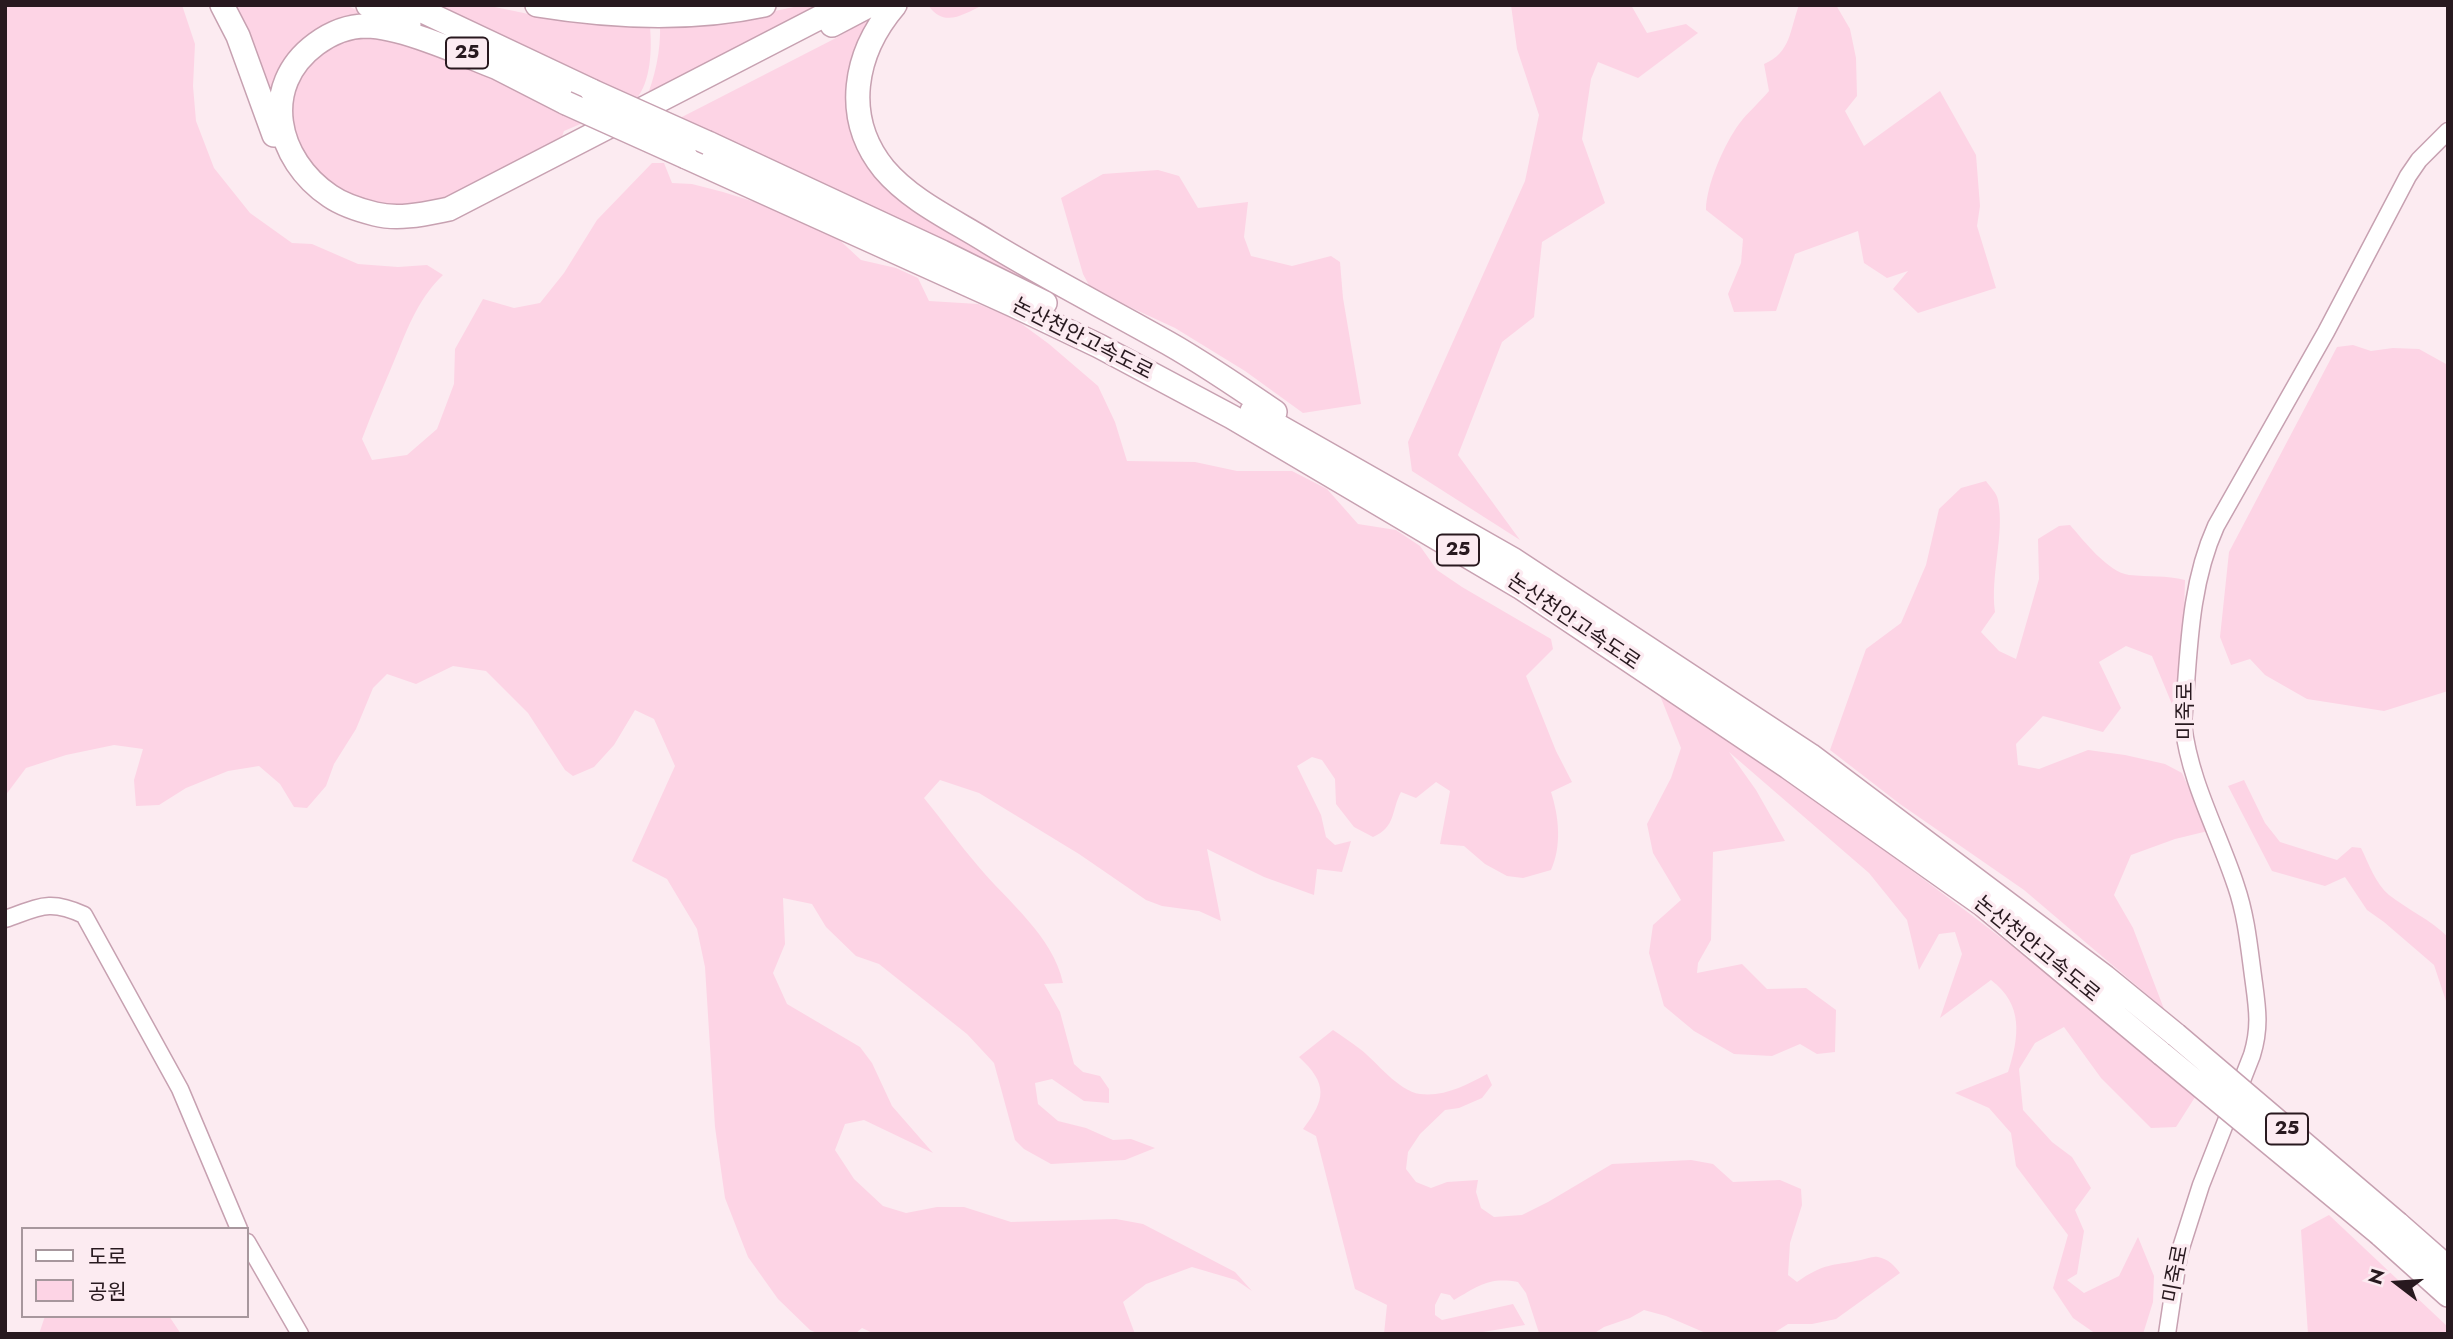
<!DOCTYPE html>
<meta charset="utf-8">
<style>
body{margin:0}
#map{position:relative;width:2453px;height:1339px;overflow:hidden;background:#fcebf1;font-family:Jost,"Noto Sans KR",sans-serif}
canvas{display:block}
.frame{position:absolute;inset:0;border:7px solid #28191f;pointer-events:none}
.legend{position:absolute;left:21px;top:1227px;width:228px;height:91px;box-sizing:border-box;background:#fcebf1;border:2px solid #a7979d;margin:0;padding:9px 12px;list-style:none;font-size:21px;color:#28191f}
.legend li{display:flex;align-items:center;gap:14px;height:35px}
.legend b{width:35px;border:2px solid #a7979d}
.north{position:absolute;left:2362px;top:1248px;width:70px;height:70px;-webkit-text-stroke:5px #fcebf1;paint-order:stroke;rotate:287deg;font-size:19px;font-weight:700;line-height:28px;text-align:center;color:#28191f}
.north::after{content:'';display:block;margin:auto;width:24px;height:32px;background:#28191f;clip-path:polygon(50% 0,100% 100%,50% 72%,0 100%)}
</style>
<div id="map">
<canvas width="2453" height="1339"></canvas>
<div class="frame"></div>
<ul class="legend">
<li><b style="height:9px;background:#fff"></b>도로</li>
<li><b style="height:19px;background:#fdd4e5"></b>공원</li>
</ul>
<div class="north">N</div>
</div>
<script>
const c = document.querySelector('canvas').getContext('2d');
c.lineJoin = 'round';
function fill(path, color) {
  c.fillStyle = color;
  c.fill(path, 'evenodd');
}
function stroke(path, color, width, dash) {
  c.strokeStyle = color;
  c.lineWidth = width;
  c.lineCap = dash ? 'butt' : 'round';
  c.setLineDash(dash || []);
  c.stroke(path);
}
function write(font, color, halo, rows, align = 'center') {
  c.font = font + ' Jost,"Noto Sans KR",sans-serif';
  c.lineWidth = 7;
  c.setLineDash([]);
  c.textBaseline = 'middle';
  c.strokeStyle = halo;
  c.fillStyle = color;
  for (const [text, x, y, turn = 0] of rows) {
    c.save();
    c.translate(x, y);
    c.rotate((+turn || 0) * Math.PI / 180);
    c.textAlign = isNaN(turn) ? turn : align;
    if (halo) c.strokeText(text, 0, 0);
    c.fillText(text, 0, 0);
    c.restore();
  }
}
fill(new Path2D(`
 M5 5H182L195 44 193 86 196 121 214 168 250 213 292 243 312 244 358 264 398 267 427 265 443 275C421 296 410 322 399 349 387 379 373 409 362 439L372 460 407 455 437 429 454 384 455 349 483 299 514 308 540 303 564 273 597 220 652 163H664L672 183 692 184 723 192 771 207 833 234 861 260 896 268 918 278 929 301 978 304 1015 319 1049 344 1098 386 1115 422 1127 461 1195 462 1237 471H1292L1327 489 1358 524 1396 530 1420 546 1437 570 1462 587 1551 639 1553 649 1526 676 1556 751 1572 782 1551 792C1559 817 1562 846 1551 870L1523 878 1507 876 1485 864 1464 846 1440 844 1450 791 1436 782 1416 798 1401 792C1391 811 1396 827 1373 837L1354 827 1336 804 1335 779 1322 760 1312 757 1297 766 1321 815 1326 837 1335 845 1351 841 1342 872 1317 869 1314 895 1264 877 1207 849 1221 921 1199 911 1162 906 1146 900 1079 854 979 793 940 780 924 798C942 820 959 844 978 866 1008 902 1053 936 1063 983L1044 984 1060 1012 1074 1064 1083 1072 1100 1076 1109 1089V1103L1084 1101 1052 1079 1035 1083 1038 1104 1058 1121 1086 1128 1113 1140 1131 1139 1155 1148 1125 1160 1051 1164 1024 1149 1015 1140 994 1063 967 1034 879 964 856 956 826 927 812 904 783 898 785 944 773 973 787 1004 860 1047 872 1063 892 1106 933 1153 864 1120 845 1124 835 1150 854 1179 883 1206 906 1213 937 1207H964L1011 1222 1116 1219 1143 1224 1235 1272 1252 1291 1236 1280 1192 1267 1146 1284 1123 1302 1135 1334H875L862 1328 855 1334H819L810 1330 778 1299 748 1257 725 1198 715 1127 705 967 697 929 667 879 632 861 675 766 654 719 635 710 614 745 594 767 573 776 565 770 528 713 486 671 453 666 416 684 387 674 373 688 356 729 334 764 326 786 307 808 294 807 280 784 259 766 228 771 186 788 159 805 136 806 134 780 143 749 114 745 66 755 26 768 5 796Z
 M229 5H346L375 19 344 21 273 105Z
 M433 5H485L548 18 650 27C652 49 651 82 636 99Z
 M803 5H840L645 102C655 77 661 51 660 24L733 20Z
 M928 5H983C962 15 944 28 928 5Z
 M1511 5H1631L1647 33 1686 24 1698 33 1638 78 1598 62 1591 79 1582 139 1605 203 1542 242 1534 317 1502 342 1458 455 1520 540 1412 471 1408 442 1525 181 1539 115 1517 49Z
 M1799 5H1836L1850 29 1856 58 1857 96 1845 111 1864 146 1940 91 1976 155 1980 206 1977 226 1996 288 1918 313 1893 289 1908 271 1887 278 1864 263 1858 231 1795 254 1776 311 1734 312 1728 294 1741 263 1743 239 1706 210C1706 185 1725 143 1739 124 1748 112 1760 102 1769 91L1764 64C1791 53 1790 29 1799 5Z
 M887 8 857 57 875 167 1138 335 680 118 836 38Z
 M355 34 414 43 585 122 564 131 556 154 469 195 401 212 333 191 305 157 294 136 292 103 295 86 315 55Z
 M1158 170 1179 176 1198 208 1248 202 1244 237 1251 256 1292 266 1331 256 1340 262 1343 298 1361 404 1303 413 1245 371 1175 328 1091 289 1083 274 1061 198 1103 174Z
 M2353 345 2371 351 2393 348 2419 349 2446 364 2448 369V691L2384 711 2307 699 2265 675 2250 659 2231 665 2220 637 2229 552 2337 347Z
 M1986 481C1990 487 1997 493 1998 500 2005 534 1990 575 1995 612L1981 632 1999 651 2016 659 2039 579 2038 539 2059 526 2070 525C2084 541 2108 572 2129 575 2148 577 2166 575 2185 580L2184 615 2188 667 2179 721 2152 656 2126 646 2099 662 2121 708 2103 732 2043 716 2016 744 2018 765 2039 769 2088 750 2125 755 2165 764 2182 773 2208 831 2175 839 2131 855 2114 895 2133 928 2164 1009 2024 890 1900 804 1830 750 1866 649 1901 623 1926 565 1939 509 1961 488Z
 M1659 693C1845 817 2025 951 2197 1094L2176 1127 2151 1128 2101 1078 2064 1027 2035 1043 2019 1069 2023 1110 2052 1142 2072 1157 2091 1188 2075 1210 2084 1231 2077 1274 2067 1280 2084 1293 2119 1276 2138 1237 2154 1276 2153 1302 2143 1334H2096L2073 1318 2053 1288 2068 1235 2016 1166 2011 1133 1989 1108 1955 1093 2008 1072C2019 1037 2024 1005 1991 980L1940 1018 1962 954 1955 932 1939 934 1919 970 1907 920 1869 873 1729 752 1756 790 1785 841 1713 852 1711 940 1698 963 1697 973 1742 964 1767 989 1806 988 1836 1010 1835 1052 1817 1054 1800 1044 1772 1056 1734 1054 1694 1031 1664 1006 1649 953 1653 925 1681 900 1653 853 1647 824 1671 778 1681 748Z
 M2244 780 2265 823 2280 842 2337 860 2352 847 2361 848C2369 864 2375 883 2389 895 2408 910 2430 919 2448 937V1007L2434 965 2384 922 2367 910 2345 877 2325 886 2272 871 2228 786Z
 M1333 1030C1342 1036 1351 1042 1360 1049 1377 1062 1398 1091 1420 1094 1444 1097 1467 1085 1487 1074L1492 1085 1482 1098 1459 1108 1445 1110 1420 1134 1408 1152 1406 1169 1416 1182 1431 1188 1447 1182 1478 1180 1476 1192 1481 1208 1494 1217 1522 1215 1548 1202 1612 1164 1691 1160 1713 1164 1733 1182 1780 1180 1801 1189 1802 1205 1790 1243 1788 1275 1797 1282C1824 1263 1831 1266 1861 1260 1867 1259 1872 1256 1878 1257 1888 1259 1894 1265 1900 1273L1836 1319 1812 1324H1788L1772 1334H1708L1666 1316 1644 1310 1630 1318 1604 1327 1593 1334 1539 1333 1526 1293 1518 1282C1488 1277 1479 1286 1454 1300L1450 1295 1441 1293 1435 1305V1315L1442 1320 1513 1304 1525 1325 1471 1334H1384L1387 1305 1355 1289 1316 1136 1303 1129C1326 1099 1328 1084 1299 1057Z
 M2329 1215 2448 1327V1334H2308L2301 1230Z
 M45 1316H169L181 1334H39Z`), '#fdd4e5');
const minor = new Path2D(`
 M5 919C40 907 49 899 84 915L180 1089 239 1229
 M247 1242 300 1334
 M2167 1334 2179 1254 2201 1185 2252 1055C2261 1026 2257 1006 2253 976 2249 946 2246 915 2236 886 2218 831 2190 783 2183 724 2189 657 2188 588 2216 526L2326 332 2408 176 2419 160 2448 131`);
const highway = new Path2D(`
 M222 5 238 36 274 135
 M368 5 409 25
 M410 5 592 91
 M537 5C611 17 690 21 764 5
 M895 5C854 53 842 117 884 169 911 201 953 220 988 242 1047 278 1108 309 1168 343 1205 364 1240 388 1275 412
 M832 25 870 5
 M484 61 566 103
 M498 68C462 54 404 27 366 26 348 26 331 33 316 44 259 86 276 160 330 196 343 205 359 210 375 214 399 220 424 214 449 209L844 5
 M708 143 942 252 1045 303
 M686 157 1013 305 1099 346 1232 417 1520 587 1788 767 1983 905 2162 1054
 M1252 411 1514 560 1810 755 2105 977 2176 1035
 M2398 1224 2448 1268
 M2380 1234 2448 1295`);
stroke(minor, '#c7a1b1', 19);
stroke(highway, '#c7a1b1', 26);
stroke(minor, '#fff', 16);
stroke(highway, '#fff', 23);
const highwayBridge = new Path2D(`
 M592 91 708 143
 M566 103 686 157
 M2176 1035 2398 1224
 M2162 1054 2380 1234`);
stroke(highwayBridge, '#c7a1b1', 26, []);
stroke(highwayBridge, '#fff', 23);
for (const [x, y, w] of [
 [467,53,42],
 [1458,550,42],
 [2287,1129,42]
]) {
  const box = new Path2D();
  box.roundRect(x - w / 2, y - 15.5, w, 31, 5);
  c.fillStyle = '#fcebf1';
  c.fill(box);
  stroke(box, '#28191f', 2);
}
write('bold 19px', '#28191f', null, [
 ["25",467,53],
 ["25",1458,550],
 ["25",2287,1129]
]);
write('21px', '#28191f', '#fcebf1', [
 ["논산천안고속도로",1082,340,27],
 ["논산천안고속도로",1573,623,34],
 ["미죽로",2187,711,-90],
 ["논산천안고속도로",2036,950,39],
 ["미죽로",2177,1274,-79]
]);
</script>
